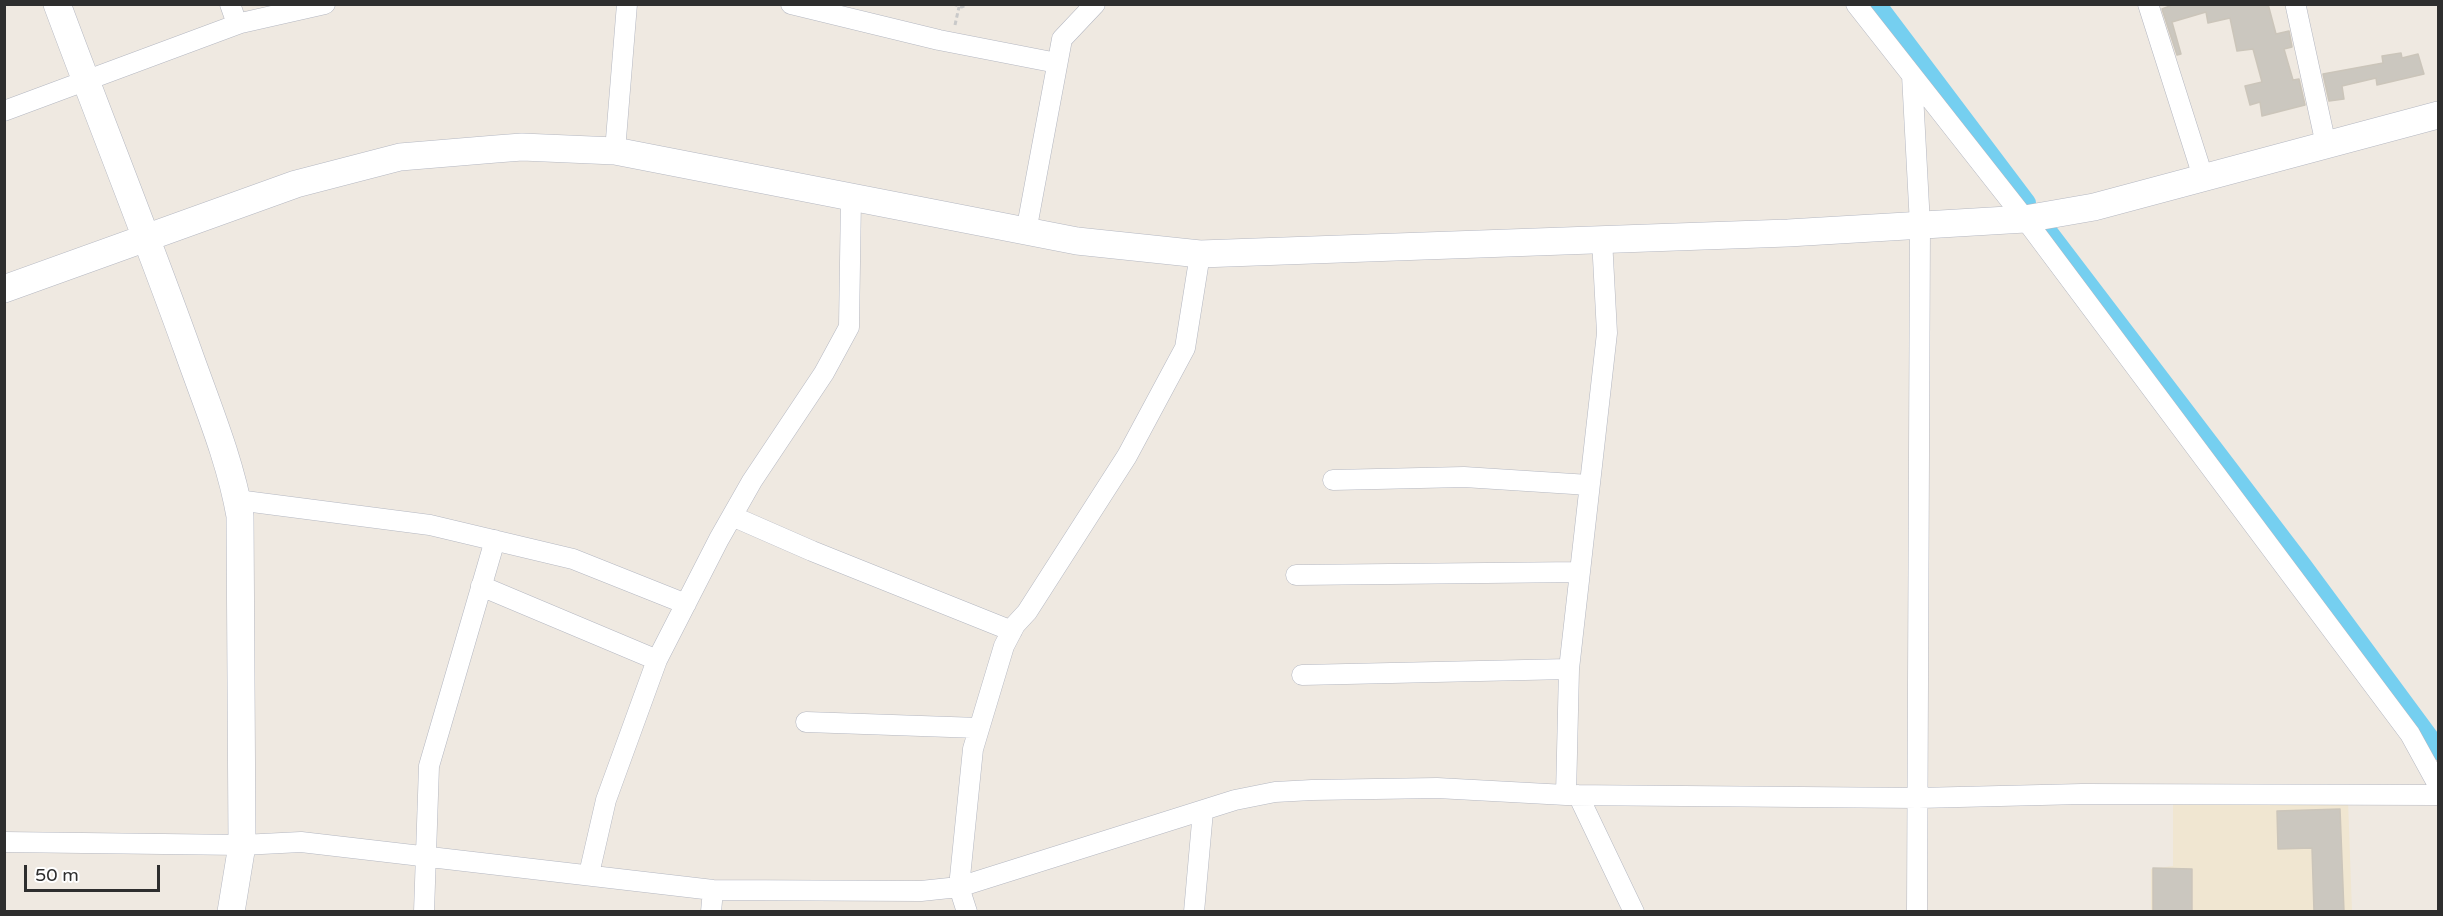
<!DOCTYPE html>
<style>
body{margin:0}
#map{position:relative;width:2443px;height:916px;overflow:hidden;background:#efe9e1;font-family:"Varela Round",sans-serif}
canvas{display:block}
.frame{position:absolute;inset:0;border:6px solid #2e2e2e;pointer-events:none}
.scale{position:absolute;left:24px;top:865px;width:136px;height:27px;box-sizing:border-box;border:3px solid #2e2e2e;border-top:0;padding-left:8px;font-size:18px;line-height:21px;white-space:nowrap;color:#2e2e2e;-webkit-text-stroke:4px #fff;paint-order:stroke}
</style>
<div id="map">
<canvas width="2443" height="916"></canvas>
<div class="frame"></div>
<div class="scale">50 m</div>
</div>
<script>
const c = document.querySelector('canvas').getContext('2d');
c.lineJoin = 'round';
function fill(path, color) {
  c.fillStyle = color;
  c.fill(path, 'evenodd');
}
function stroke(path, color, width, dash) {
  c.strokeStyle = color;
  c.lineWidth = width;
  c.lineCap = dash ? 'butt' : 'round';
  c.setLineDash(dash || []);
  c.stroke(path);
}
fill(new Path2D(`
 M2348 800 2352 911 2151 912V869L2173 866V804Z`), '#f0e6d1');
stroke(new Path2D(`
 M1876 4 2026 203
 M2047 231 2303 567 2438 750`), '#75cff0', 20);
const building = new Path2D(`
 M2175 4H2268L2276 34 2289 31 2292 47 2284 49 2293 80 2299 79 2305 105 2262 116 2260 102 2250 105 2245 86 2262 82 2253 49 2237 51 2230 18 2208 23 2206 12 2172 22 2181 54 2177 55 2162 9Z
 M2401 53 2402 58 2418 54 2424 74 2377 85 2376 78 2342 86 2344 99 2329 101 2323 74 2383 63 2382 56Z
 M2340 809 2344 912H2314L2312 848 2278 849 2277 811Z
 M2153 868 2192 869V912H2153Z`);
fill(building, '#cbc7bf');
stroke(building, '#cbc5ba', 1.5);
const street = new Path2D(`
 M230 4 237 24
 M791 4 939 40 1057 63
 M1856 4 2025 219 2410 734 2438 785
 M2148 4 2203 177
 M2296 7 2326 145
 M1912 75 1920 225 1917 912
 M4 111 241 23 325 4
 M615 151 627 4
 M1026 232 1062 39 1095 4
 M1333 480 1464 477 1589 485
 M237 500 430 525 573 559 686 604
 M732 516 812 551 1012 631
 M1296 575 1580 572
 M481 586 657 660
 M1302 675 1569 669
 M806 722 979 728
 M1566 795 1569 669 1607 333 1602 239
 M1578 795 1634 912
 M4 842 242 845 301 842 713 890 921 891 959 887 1235 800 1275 792 1312 790 1437 788 1566 795 1918 798 2082 794 2438 795
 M589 874 606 800 657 660 719 539 752 481 824 373 849 327 851 198
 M424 912 429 766 495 540
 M711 912 713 890
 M967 912 959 887 973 749 1004 646 1015 625 1027 612 1127 456 1185 348 1200 254
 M1194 912 1203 811`);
const secondary = new Path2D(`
 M57 4C100 120 146 234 188 351 207 405 230 459 240 516L242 845 231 912
 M4 289 296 184 400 157 496 149 522 147 615 151 1077 241 1200 254 1788 233 2025 219 2094 207 2438 115`);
stroke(street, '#b4b7c1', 21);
stroke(secondary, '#b4b7c1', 28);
stroke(new Path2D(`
 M953 4 962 7 968 4
 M955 25 959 7`), '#c9c9c9', 3, [4.5, 3]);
stroke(street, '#fff', 20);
stroke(secondary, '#fff', 27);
</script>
